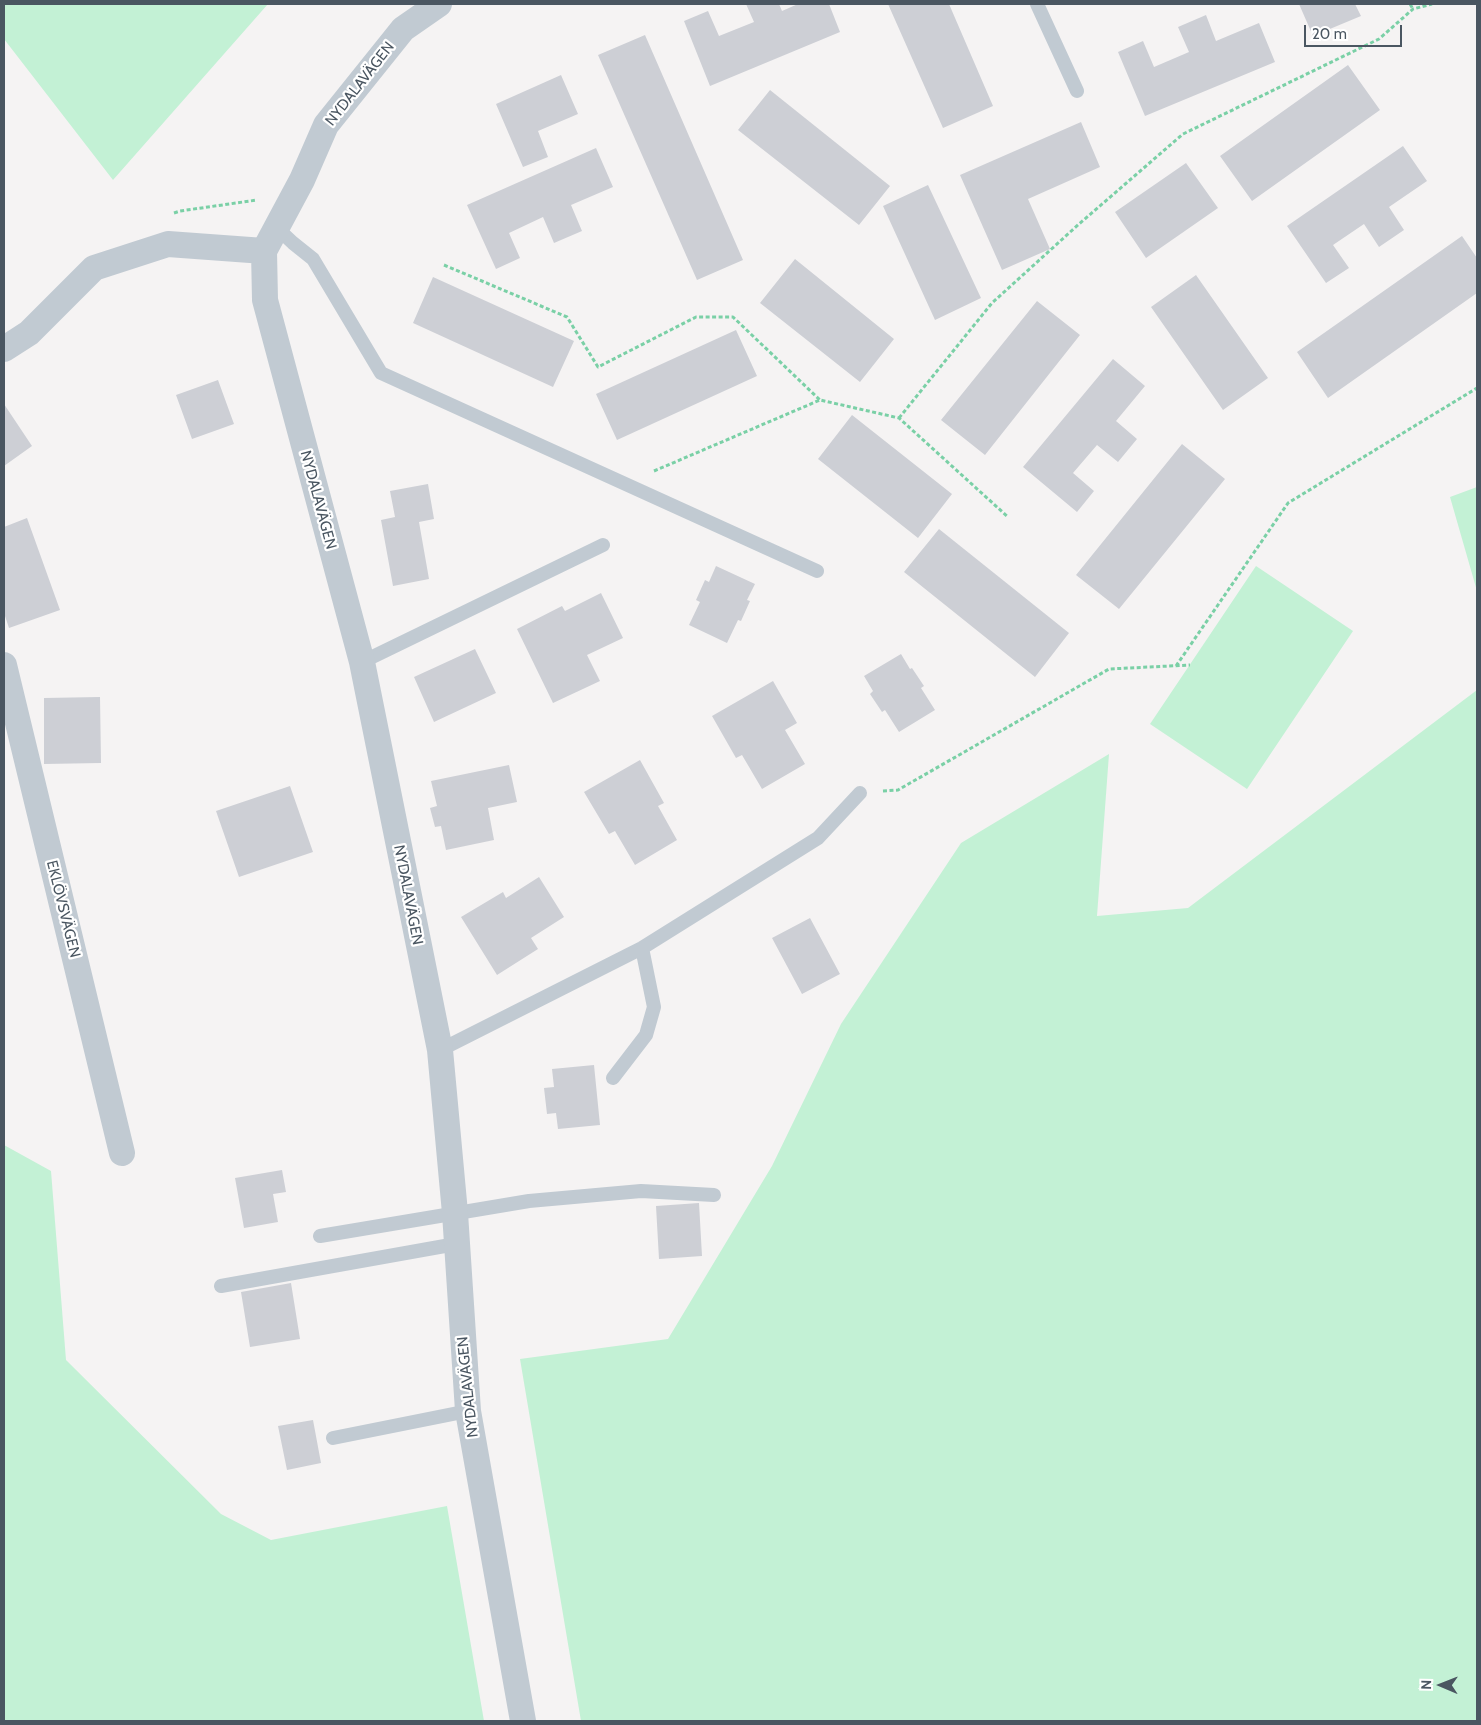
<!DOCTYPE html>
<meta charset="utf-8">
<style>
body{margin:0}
#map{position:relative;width:1481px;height:1725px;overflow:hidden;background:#f5f3f3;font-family:Cabin,sans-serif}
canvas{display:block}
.frame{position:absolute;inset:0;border:5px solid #4a5661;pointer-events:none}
.north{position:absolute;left:1416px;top:1660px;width:50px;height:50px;-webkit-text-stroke:4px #fff;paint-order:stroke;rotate:271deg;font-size:14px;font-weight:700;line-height:20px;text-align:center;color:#4a5661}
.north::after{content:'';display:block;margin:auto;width:18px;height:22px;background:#4a5661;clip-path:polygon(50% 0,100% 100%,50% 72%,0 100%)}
.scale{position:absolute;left:1304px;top:25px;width:98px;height:22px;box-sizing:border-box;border:2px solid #4a5661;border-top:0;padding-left:6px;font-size:15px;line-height:18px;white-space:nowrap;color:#4a5661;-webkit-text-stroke:4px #fff;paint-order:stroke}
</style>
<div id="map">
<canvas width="1481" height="1725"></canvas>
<div class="frame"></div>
<div class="north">N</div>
<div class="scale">20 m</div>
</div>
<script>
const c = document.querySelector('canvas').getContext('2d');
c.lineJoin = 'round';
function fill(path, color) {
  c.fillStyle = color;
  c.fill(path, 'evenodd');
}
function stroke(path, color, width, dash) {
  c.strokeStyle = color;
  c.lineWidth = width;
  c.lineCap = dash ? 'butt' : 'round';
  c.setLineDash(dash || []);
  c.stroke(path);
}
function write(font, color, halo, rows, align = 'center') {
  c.font = font + ' Cabin,sans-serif';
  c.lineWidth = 4.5;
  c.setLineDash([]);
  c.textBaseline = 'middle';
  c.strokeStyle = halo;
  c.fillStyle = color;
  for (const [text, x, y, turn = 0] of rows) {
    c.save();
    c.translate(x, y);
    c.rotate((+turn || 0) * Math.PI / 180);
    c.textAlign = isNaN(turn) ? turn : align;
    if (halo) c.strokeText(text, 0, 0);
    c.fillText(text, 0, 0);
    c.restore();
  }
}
fill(new Path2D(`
 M4 4H268L113 180 4 39Z
 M1477 487V591L1450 497Z
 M1256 566 1353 631 1247 789 1150 724Z
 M1477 690V1721H581L520 1359 668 1339 772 1166 841 1024 961 843 1109 754 1097 916 1188 908Z
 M4 1145 51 1171 66 1360 221 1514 271 1540 447 1506 484 1721H4Z`), '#c3f1d5');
fill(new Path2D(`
 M746 4H779L782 11 798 4H829L840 32 710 86 684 21 708 11 719 36 754 22Z
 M888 4H949L993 106 943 128Z
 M1299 4H1355L1361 16 1313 36Z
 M1206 15 1216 41 1259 23 1275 62 1145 116 1118 52 1143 41 1154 67 1189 52 1178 27Z
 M645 35 743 260 697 280 598 55Z
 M1348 65 1380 110 1252 201 1220 156Z
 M561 75 578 114 538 131 548 157 523 167 496 104Z
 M770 90 890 186 859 225 738 130Z
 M1081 122 1100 167 1028 199 1050 249 1002 270 960 175Z
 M1403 146 1427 181 1389 207 1404 230 1379 247 1364 224 1333 245 1349 268 1326 283 1287 226Z
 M596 148 613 187 571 205 582 231 554 243 543 217 509 233 520 258 496 269 467 205Z
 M1186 163 1218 208 1146 258 1115 212Z
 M928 185 981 298 935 320 883 206Z
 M1462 236 1477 258V293L1328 398 1297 352Z
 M795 259 894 339 860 382 760 303Z
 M1196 275 1268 378 1223 410 1151 307Z
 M433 277 574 341 553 387 413 323Z
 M1037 301 1080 335 985 455 941 420Z
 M736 330 757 376 617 440 596 394Z
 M1113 359 1145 386 1116 421 1137 439 1118 462 1097 445 1073 473 1094 491 1077 512 1023 467Z
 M218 380 234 424 192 439 176 395Z
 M4 404 32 446 4 466Z
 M852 415 952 494 918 538 818 459Z
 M1182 444 1225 479 1119 609 1076 575Z
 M428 484 434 519 419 522 429 579 393 586 381 520 395 517 390 491Z
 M27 518 60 610 9 628 4 613V527Z
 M939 529 1069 633 1035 677 904 572Z
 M716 566 755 584 747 600 750 601 741 621 738 620 727 643 689 625 700 602 696 600 705 580 709 582Z
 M601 593 623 638 587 655 600 681 553 703 517 629 562 606 565 611Z
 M475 649 496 693 434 722 414 677Z
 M901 654 910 669 912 668 924 686 921 688 935 710 899 732 885 710 882 712 870 694 873 691 864 676Z
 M773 681 797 723 785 730 805 764 762 789 742 755 736 758 712 716Z
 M100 697 101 763 44 764V698Z
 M640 760 664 803 658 806 677 840 635 865 615 831 609 834 584 792Z
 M509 765 517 802 488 808 494 840 446 850 441 826 435 827 430 808 437 806 431 781Z
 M290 786 313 852 239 877 216 811Z
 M539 877 564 917 531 938 538 949 497 975 461 917 503 892 506 898Z
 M810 918 840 974 802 994 772 938Z
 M594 1065 600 1125 558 1129 556 1113 547 1114 544 1088 554 1087 552 1069Z
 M282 1170 286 1192 273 1194 278 1222 244 1228 235 1178Z
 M699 1203 702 1256 659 1259 656 1206Z
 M291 1283 300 1339 250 1347 241 1292Z
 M313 1420 321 1463 287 1470 278 1426Z`), '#cdcfd5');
stroke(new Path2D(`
 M1410 4 1413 9
 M174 213 180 211 257 200
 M444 265 567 317 598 367 696 317H733L820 400
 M899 418 992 303 1079 224 1183 134 1379 39 1413 9 1432 4
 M654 471 820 400 899 418 1008 517
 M1176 666 1288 503 1477 388
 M883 791 898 790 1109 669 1190 665`), '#7ad0a6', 3, [4, 2.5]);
stroke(new Path2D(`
 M1037 4 1077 91
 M277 228 293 243 313 259 381 373 817 571
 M362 662 603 545
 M440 1050 642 948 818 838 860 793
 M613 1078 646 1035 654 1007 642 948
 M320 1236 529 1201 641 1191 714 1195
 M221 1286 456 1244
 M333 1438 468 1411`), '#c1cad2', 14);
stroke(new Path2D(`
 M439 4 403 29 326 125 302 180 264 251 265 300 362 662 440 1050 455 1213 468 1411 523 1721
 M4 349 29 333 94 268 168 244 264 251
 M4 665 122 1153`), '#c1cad2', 26);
write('15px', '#4a5661', '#fff', [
 ["NYDALAVÄGEN",360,84,-52],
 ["NYDALAVÄGEN",318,500,75],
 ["NYDALAVÄGEN",408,895,79],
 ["EKLÖVSVÄGEN",63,909,76],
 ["NYDALAVÄGEN",468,1387,-96]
]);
</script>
